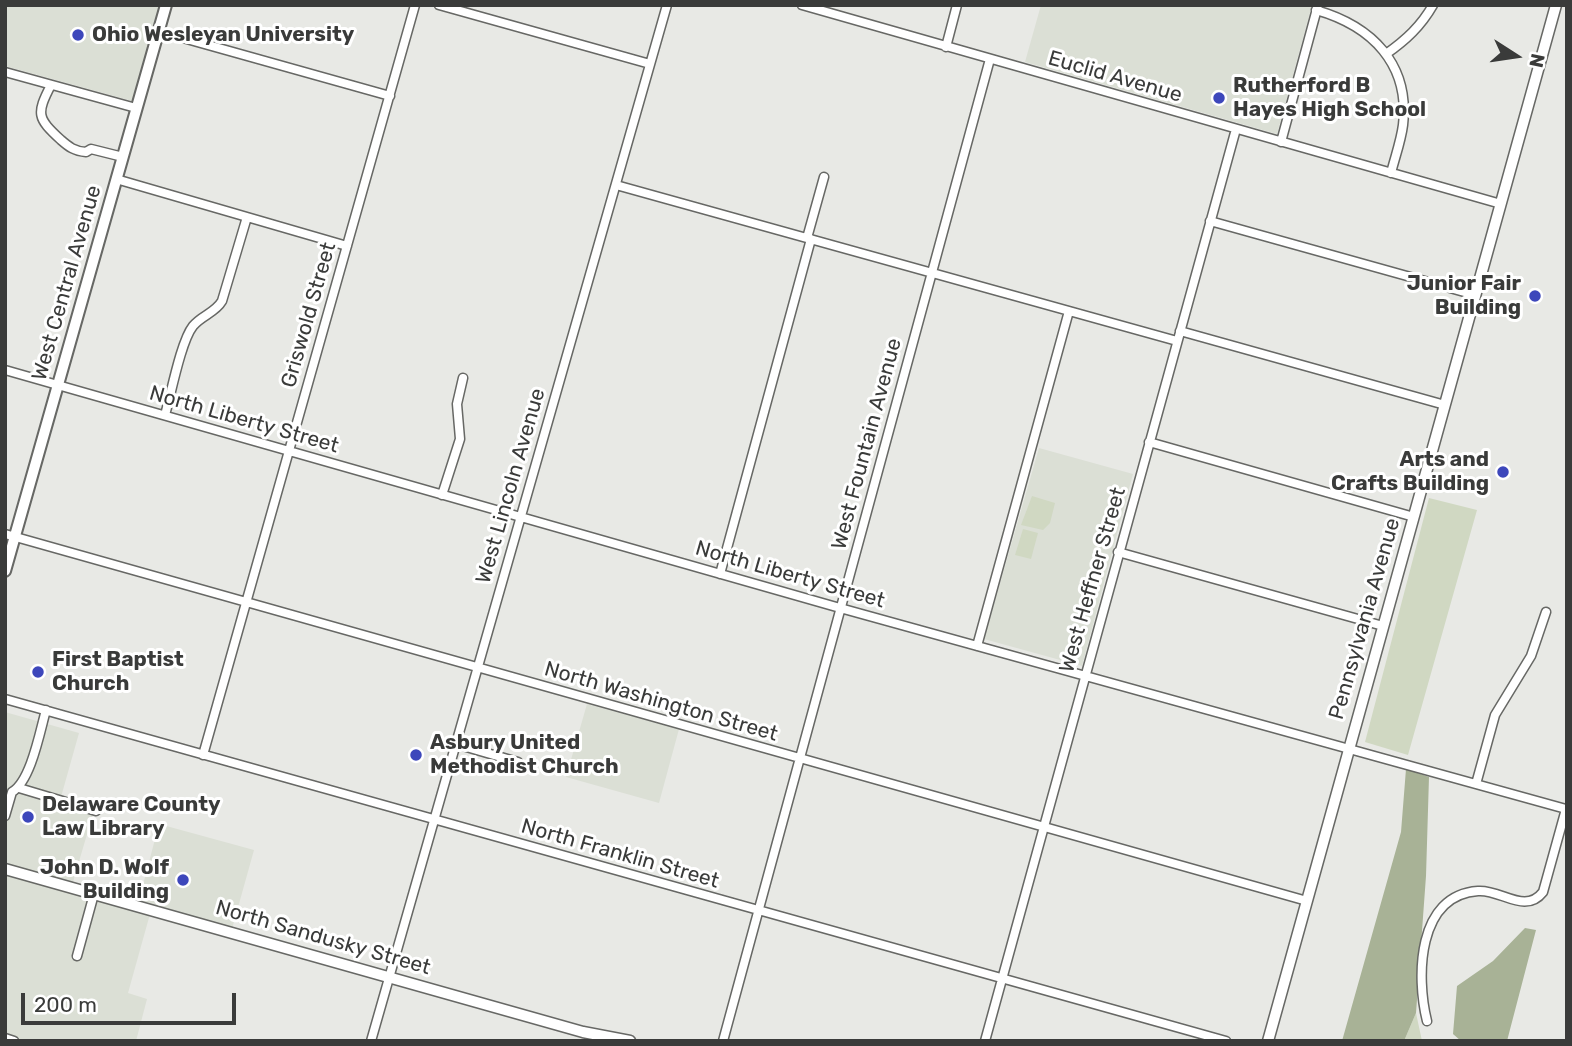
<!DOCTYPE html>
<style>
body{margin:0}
#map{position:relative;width:1572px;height:1046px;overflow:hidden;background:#e8e9e5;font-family:Rubik,sans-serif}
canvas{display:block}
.frame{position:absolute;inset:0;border:7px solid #3a3b3a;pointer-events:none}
.north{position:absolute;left:1481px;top:21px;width:70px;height:70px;-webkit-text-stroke:5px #fff;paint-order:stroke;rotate:102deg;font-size:19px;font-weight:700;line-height:28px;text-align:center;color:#3a3b3a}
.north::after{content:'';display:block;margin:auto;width:24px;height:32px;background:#3a3b3a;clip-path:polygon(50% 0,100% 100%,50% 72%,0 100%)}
.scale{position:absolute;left:21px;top:993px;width:215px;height:32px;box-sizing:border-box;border:4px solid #3a3b3a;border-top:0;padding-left:9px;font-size:21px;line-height:24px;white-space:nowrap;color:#3a3b3a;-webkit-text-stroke:5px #fff;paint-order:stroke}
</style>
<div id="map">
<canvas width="1572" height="1046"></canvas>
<div class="frame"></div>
<div class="north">N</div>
<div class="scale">200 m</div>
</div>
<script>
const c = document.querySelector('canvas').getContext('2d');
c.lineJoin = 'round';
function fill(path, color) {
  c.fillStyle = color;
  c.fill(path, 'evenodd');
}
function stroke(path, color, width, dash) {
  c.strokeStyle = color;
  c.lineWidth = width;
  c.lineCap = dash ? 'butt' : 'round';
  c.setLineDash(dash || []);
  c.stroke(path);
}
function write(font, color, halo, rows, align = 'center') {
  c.font = font + ' Rubik,sans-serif';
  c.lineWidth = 6;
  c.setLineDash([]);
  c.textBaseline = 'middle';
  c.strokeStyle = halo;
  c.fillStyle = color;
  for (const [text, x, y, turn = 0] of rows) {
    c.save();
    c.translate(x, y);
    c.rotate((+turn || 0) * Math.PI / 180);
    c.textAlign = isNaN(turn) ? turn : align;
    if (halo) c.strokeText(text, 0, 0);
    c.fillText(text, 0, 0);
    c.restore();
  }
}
fill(new Path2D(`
 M5 5H160L132 101 5 66Z
 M1041 5H1312L1277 134 1025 62Z
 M1039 448 1133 474 1082 666 984 639Z
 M587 704 679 729 659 803 566 777Z
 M5 712 79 733 61 797 95 807 73 882 139 900 159 824 254 850 230 936 150 914 128 993 147 999 136 1041H5Z`), '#dbdfd5');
fill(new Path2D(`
 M1032 496 1055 503 1050 523 1043 530 1021 525Z
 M1429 498 1477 510 1408 755 1365 742Z
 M1023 529 1038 533 1031 559 1015 555Z
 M1416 1013 1422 1041H1404Z`), '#d0d8c2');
fill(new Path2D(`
 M1406 769 1429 777 1426 876 1416 1013 1404 1041H1342L1401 832Z
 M1525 928 1536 930 1507 1041H1461L1453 1034 1457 986 1493 961Z`), '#a8b296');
const minor = new Path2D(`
 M439 5 650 64
 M802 5 1501 204
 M1316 10C1372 26 1410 64 1403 125 1401 141 1395 157 1391 173
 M158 31 390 96
 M946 47 957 5
 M1386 54C1406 40 1421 26 1433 5
 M5 72 136 108
 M51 85C36 114 37 118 61 140 69 147 74 151 86 152L91 149 123 157
 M1281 142 1318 5
 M116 179 347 246
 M616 185 1177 341
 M1210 221 1475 295
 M807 238 824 177
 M1180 331 1445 405
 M5 370 840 608 1566 809 1543 892C1525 915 1501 889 1478 891 1417 895 1416 977 1427 1021
 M165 415C171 394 181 341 193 326 202 315 215 313 222 301L247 217
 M1149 442 1414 517
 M442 495 460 439 457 404 463 378
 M5 534 1307 901
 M1118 552 1383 626
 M720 574 811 239
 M977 646 1069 311
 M5 699 1226 1041
 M456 744 518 762
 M203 755 415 5
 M1476 784 1495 715 1531 656 1546 612
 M19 788 96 811
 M5 816 12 792C31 781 40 731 46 710
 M77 956 94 894
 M5 1038 14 1041
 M371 1041 667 5
 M723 1041 990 59
 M985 1041 1236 129`);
const tertiary = new Path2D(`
 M5 869 583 1032 630 1041
 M1268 1041 1556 5`);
const secondary = new Path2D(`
 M5 571 166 5`);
stroke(minor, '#676865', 11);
stroke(tertiary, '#676865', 13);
stroke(secondary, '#676865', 14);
stroke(minor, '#fff', 8);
stroke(tertiary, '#fff', 10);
stroke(secondary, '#fff', 10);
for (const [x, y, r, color] of [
 [78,35,7,"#3d47bb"],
 [1219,98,7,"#3d47bb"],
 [1535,296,7,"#3d47bb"],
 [1503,472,7,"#3d47bb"],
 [38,672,7,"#3d47bb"],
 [416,755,7,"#3d47bb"],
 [28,817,7,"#3d47bb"],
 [183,880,7,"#3d47bb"]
]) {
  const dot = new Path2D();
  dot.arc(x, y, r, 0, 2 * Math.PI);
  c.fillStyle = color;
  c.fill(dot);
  stroke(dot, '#fff', 2.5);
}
write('bold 21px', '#3a3b3a', '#fff', [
 ["Ohio Wesleyan University",92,35],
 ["Rutherford B",1233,86],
 ["Hayes High School",1233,110],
 ["Junior Fair",1521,284,"right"],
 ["Building",1521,308,"right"],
 ["Arts and",1489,460,"right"],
 ["Crafts Building",1489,484,"right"],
 ["First Baptist",52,660],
 ["Church",52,684],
 ["Asbury United",430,743],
 ["Methodist Church",430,767],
 ["Delaware County",42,805],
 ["Law Library",42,829],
 ["John D. Wolf",169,868,"right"],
 ["Building",169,892,"right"]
], 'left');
write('21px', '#3a3b3a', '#fff', [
 ["Euclid Avenue",1115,77,16],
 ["West Central Avenue",67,283,-74],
 ["Griswold Street",309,315,-74],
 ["North Liberty Street",244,420,16],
 ["West Fountain Avenue",867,444,-75],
 ["West Lincoln Avenue",511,486,-74],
 ["North Liberty Street",790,575,16],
 ["West Heffner Street",1093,580,-74],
 ["Pennsylvania Avenue",1365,619,-74],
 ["North Washington Street",661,702,16],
 ["North Franklin Street",620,854,16],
 ["North Sandusky Street",323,938,16]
]);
</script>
